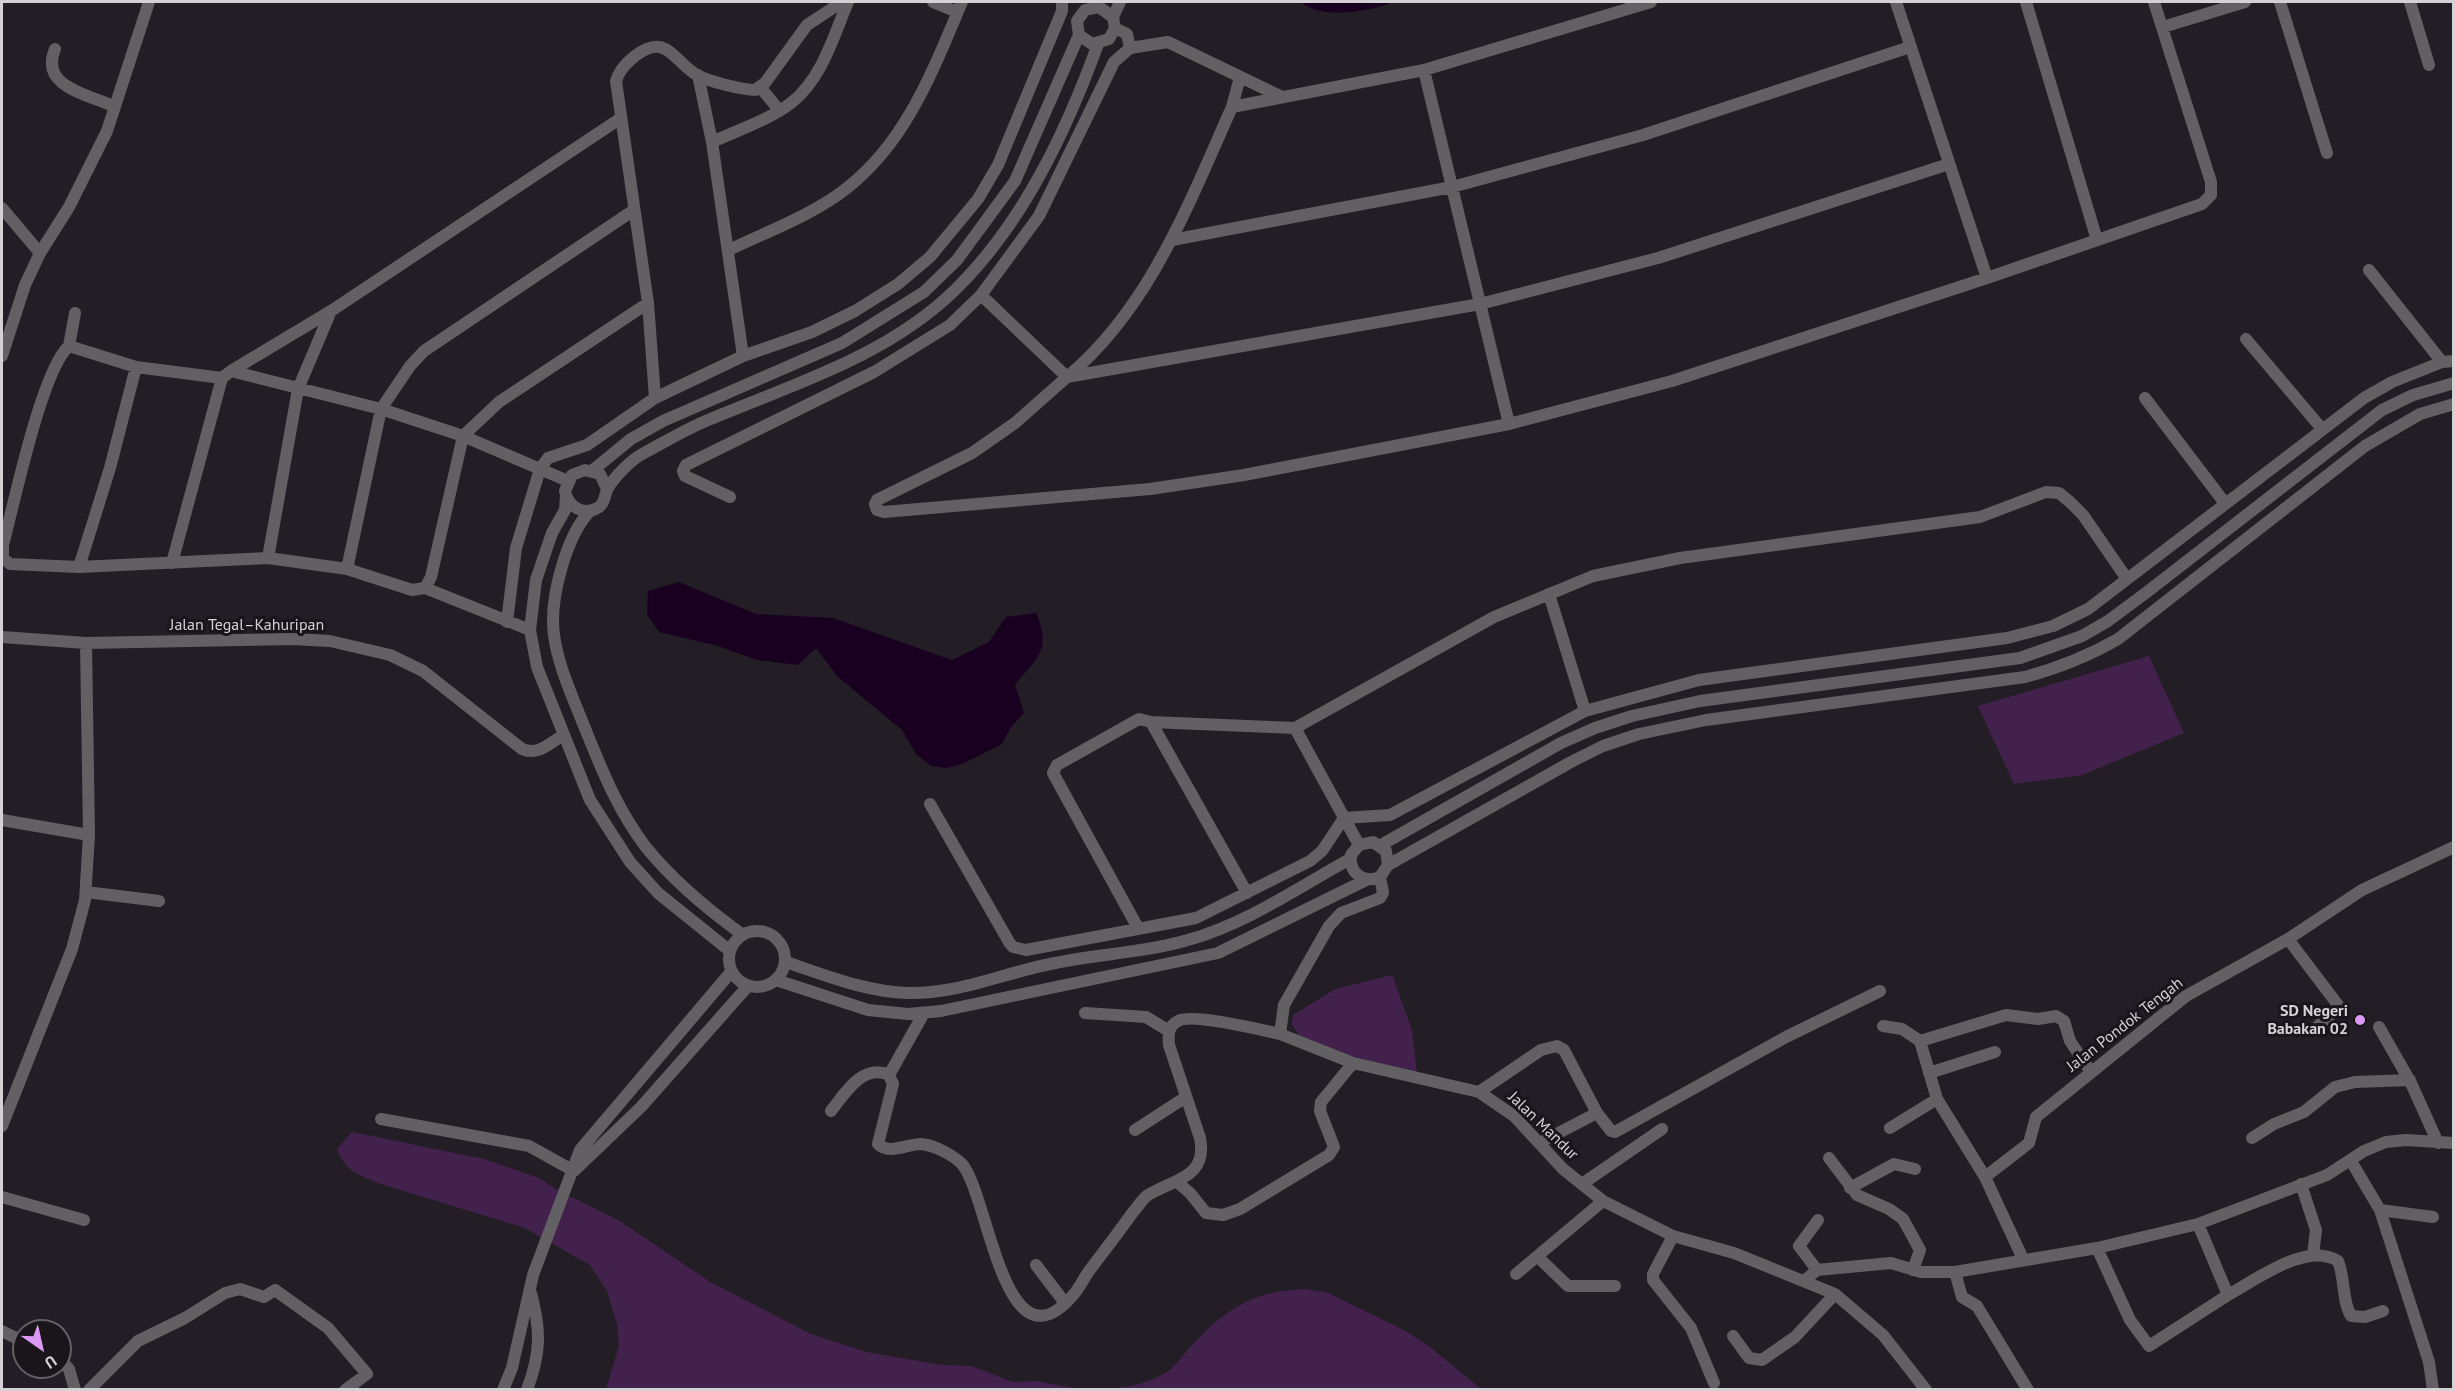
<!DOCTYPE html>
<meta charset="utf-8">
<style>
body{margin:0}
#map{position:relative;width:2455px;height:1391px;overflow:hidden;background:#231e25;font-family:"PT Sans",sans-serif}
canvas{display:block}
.frame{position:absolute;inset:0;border:3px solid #d4d1d5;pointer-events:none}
.north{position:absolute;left:12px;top:1319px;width:60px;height:60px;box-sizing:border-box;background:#1a151b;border:2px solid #646065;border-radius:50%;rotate:146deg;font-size:16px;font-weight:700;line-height:24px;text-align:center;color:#d4d1d5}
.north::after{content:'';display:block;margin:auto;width:21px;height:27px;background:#dc99f4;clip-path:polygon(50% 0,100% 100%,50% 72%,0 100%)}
</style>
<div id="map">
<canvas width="2455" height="1391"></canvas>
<div class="frame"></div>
<div class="north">U</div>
</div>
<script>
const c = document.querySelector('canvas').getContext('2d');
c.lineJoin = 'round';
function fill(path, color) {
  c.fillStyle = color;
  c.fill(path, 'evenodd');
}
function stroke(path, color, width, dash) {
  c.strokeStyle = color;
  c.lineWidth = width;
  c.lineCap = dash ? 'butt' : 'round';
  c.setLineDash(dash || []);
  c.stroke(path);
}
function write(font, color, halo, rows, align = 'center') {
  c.font = font + ' "PT Sans",sans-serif';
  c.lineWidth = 6;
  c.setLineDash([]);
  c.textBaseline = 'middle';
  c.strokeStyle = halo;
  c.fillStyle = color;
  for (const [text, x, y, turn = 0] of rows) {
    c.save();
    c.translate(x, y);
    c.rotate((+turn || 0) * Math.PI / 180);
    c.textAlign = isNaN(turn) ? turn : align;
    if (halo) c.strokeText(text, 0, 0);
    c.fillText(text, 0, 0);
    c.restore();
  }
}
fill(new Path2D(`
 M2149 656 2184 733 2082 775 2014 784 1978 706Z
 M1392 975 1412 1030 1417 1074 1333 1052 1300 1037 1292 1024 1293 1015 1335 989Z
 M352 1132 484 1159 539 1178 557 1190 618 1220 712 1283 811 1334 866 1352 942 1365 971 1366 1013 1382 1036 1381 1080 1389H606L619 1346 617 1324 607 1291 590 1265 525 1228 381 1184C361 1176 345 1172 337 1149Z
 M1305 1289 1328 1293 1404 1330 1430 1347 1481 1389H1107C1126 1387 1148 1384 1165 1373 1176 1367 1184 1353 1193 1344 1228 1307 1254 1291 1305 1289Z`), '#42224c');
fill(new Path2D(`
 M1301 2H1393C1368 12 1322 20 1301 2Z
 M679 582 756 614 833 618 952 660 989 642 1006 617 1036 613C1052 650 1038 656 1015 685L1024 713 1011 727 1002 744 962 764 946 768 931 766 916 754 902 730 838 677 816 648 798 665 757 660 718 646 659 632 647 614 648 591Z`), '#190021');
stroke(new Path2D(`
 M933 2 957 12
 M1651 2 1424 70 1232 107C1189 203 1150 308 1067 377L1480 304 1658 258 1949 164
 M2026 2 2097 240
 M2280 2 2327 153
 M2410 2 2429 65
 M1113 17 1099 7 1085 10 1077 21 1079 35 1092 44 1109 39 1115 28 1113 17 1120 2
 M2163 27 2245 2
 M1115 28 1127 34 1130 48
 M55 49C39 87 88 94 115 107
 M698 75 712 142 743 356
 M760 87 779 110
 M1282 97 1168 42 1130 48 1114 62 1039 216 981 295 1067 377 1015 423 972 453 877 500 875 504 877 510 884 512 1150 489 1244 475 1509 424 1672 381 1987 278 1896 2
 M1232 107 1240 77
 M712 142C738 130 769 120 791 103 822 79 834 35 848 2
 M2 208 40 253
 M1172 240 1452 187 1424 70
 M729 250C768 231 813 215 847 188 907 141 933 70 962 2
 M2369 270 2442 362
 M1987 278 2202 204 2211 195V182L2154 2
 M2246 339 2322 429
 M69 346 75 313
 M2 356 25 285 40 253 69 207 107 131 149 2
 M231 371 331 311 621 118
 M655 398 648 303 616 81C619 70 626 63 635 56 667 32 673 61 697 75 707 81 743 90 755 90L765 83 807 25 842 2
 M2145 398 2224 502
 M1509 424 1452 187 1643 135 1910 47
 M593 470 631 439 663 421 842 343 924 292 957 260 1015 181 1079 35
 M568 481 463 436 381 409 231 371 222 378 136 367 69 346C42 369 14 504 3 545V558L10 564 79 567 268 558 347 569 412 590 425 588 431 577 463 436 499 402 648 303
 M607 489 600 474 585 470 572 475 565 491C568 507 584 517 599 507 606 502 604 494 608 488 615 476 632 459 644 453 665 442 686 429 708 420 794 384 888 356 956 289 1023 223 1066 132 1098 44
 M566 496 565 510 552 533 536 580 530 630 537 667 590 800 630 862 658 893 730 951
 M730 497 685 476 683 471 686 465 874 372 950 325 981 295
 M590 511C566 536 549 600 554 635 558 665 571 693 582 721 601 767 615 806 645 846 673 881 707 909 743 935
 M268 558 298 389 331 311
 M172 563 222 378
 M79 567 110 468 136 367
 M347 569 381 409 410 366 424 351 634 210
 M425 588 530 630
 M1549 594 1585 711 1699 680 2007 638 2053 626 2088 609 2364 398 2392 382 2442 362 2454 361
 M507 622 516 548 540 469 548 458 587 445 655 398 743 356 812 332 855 311 898 284 930 257 978 199 998 165 1062 11V2
 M2 637 86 643 292 639 330 641 390 655 423 671 522 749C537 756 549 744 563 735
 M1151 722 1247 893
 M1295 728 1359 845
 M930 804 1009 942 1013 947 1026 950 1196 918 1310 861 1322 851 1344 818 1390 815 1585 711
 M2 820 89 835
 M1381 845 1561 743 1595 728 1632 716 1700 701 2020 658 2082 636 2108 621 2147 592 2382 410 2413 395 2454 383
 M1388 865 1386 851 1373 842 1359 845 1351 855C1349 873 1363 884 1380 877L1388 865 1571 762 1603 746 1639 734 1706 720 2025 677C2058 668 2087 657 2118 639L2365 446 2420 414 2454 404
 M1380 877 1383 893 1380 898 1341 913 1329 926 1284 1005 1280 1034 1353 1063 1479 1092 1514 1116 1563 1169 1603 1201 1673 1236 1734 1253 1835 1294 1883 1335 1926 1390
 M86 892 159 901
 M1138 928 1053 773 1057 765 1139 719 1151 722 1295 728 1494 617 1593 576 1680 558 1980 517 2046 492 2059 493 2070 502 2083 515 2127 579
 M729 959a28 28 0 1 1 56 0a28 28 0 1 1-56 0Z
 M2288 939 2338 1005 2336 1010 2317 1027
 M786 962C825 975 866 992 908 993 959 994 1001 974 1050 964 1095 954 1144 953 1188 940 1246 924 1299 887 1350 859
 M776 980 868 1010 908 1014 941 1011 1218 953 1366 880
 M1085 1013 1146 1017 1169 1031
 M1883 1026 1902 1029 1920 1041 1937 1099 1985 1177
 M2379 1027 2411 1083 2438 1143
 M1920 1041 2006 1015 2038 1019 2056 1016 2064 1021 2070 1041 2091 1072
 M1929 1073 1995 1052
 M889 1075 924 1013
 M1479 1092 1541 1050 1557 1046 1564 1050 1597 1113 1611 1131 1615 1132 1786 1037 1880 991
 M831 1111C845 1093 863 1063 889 1075L893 1084 878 1144C889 1155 907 1144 921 1144 934 1145 953 1155 962 1164 989 1195 1004 1378 1074 1294 1080 1287 1084 1278 1089 1271 1104 1251 1119 1232 1133 1212 1138 1207 1142 1199 1148 1195 1174 1179 1208 1178 1200 1138L1169 1045C1168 1035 1168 1026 1178 1021 1191 1013 1262 1030 1280 1034
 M381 1119 529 1146 574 1171
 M2 1126 72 949 85 900 89 835 86 643
 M1890 1128 1937 1099
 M1135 1130 1186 1097
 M2252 1138 2274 1124 2304 1112 2335 1087 2355 1082 2410 1080
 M1539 1143 1597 1113
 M1829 1158 1857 1195 1889 1209 1903 1219 1920 1250 1913 1270
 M2351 1161 2380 1210 2429 1362 2433 1390
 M575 1170 641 1107 748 986
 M1177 1182 1190 1193 1206 1213 1223 1215 1240 1209 1329 1155 1334 1147 1320 1111 1321 1102 1353 1063
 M1582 1184 1662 1129
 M2301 1184 2316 1230 2313 1255
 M1850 1188 1894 1164 1915 1169
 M2 1197 84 1220
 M2380 1210 2433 1217
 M2198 1224 2228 1295C2256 1280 2307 1241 2338 1261 2345 1278 2342 1301 2351 1316L2365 1317 2383 1311
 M1673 1236 1653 1274V1280L1691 1328 1714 1383
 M2097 1248 2130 1320 2149 1346 2228 1295
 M1538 1257 1568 1286H1615
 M2023 1259 1985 1177 2029 1143 2036 1117 2186 996 2288 939 2362 890 2454 847
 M1036 1265 1065 1303
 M1817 1270 1799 1246 1818 1220
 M1955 1272 1962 1297 1977 1306 2028 1390
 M1516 1274 1603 1201
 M1804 1281 1817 1270 1891 1263 1921 1272H1955L2097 1248 2198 1224 2327 1175 2364 1151 2386 1142 2406 1140 2454 1143
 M2 1331 24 1342
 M1733 1336 1749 1358 1762 1360 1795 1337 1835 1294
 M60 1359 69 1369 75 1390
 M89 1390 138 1341 185 1318 225 1293 240 1289 264 1297 275 1290 328 1328 367 1374 345 1390
 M503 1390 512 1368 533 1275 580 1150 731 972
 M527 1390C541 1352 541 1331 531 1293`), '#636064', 12);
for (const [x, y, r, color] of [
 [2360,1020,6,"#dc99f4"]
]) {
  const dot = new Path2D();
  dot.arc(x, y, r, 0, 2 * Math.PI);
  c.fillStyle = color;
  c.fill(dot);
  stroke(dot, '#1a151b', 2);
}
write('16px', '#d4d1d5', '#1a151b', [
 ["Jalan Tegal–Kahuripan",247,625],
 ["Jalan Pondok Tengah",2125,1025,-38],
 ["Jalan Mandur",1543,1126,44]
]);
write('bold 16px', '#d4d1d5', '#1a151b', [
 ["SD Negeri",2348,1011],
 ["Babakan 02",2348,1029]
], 'right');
</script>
